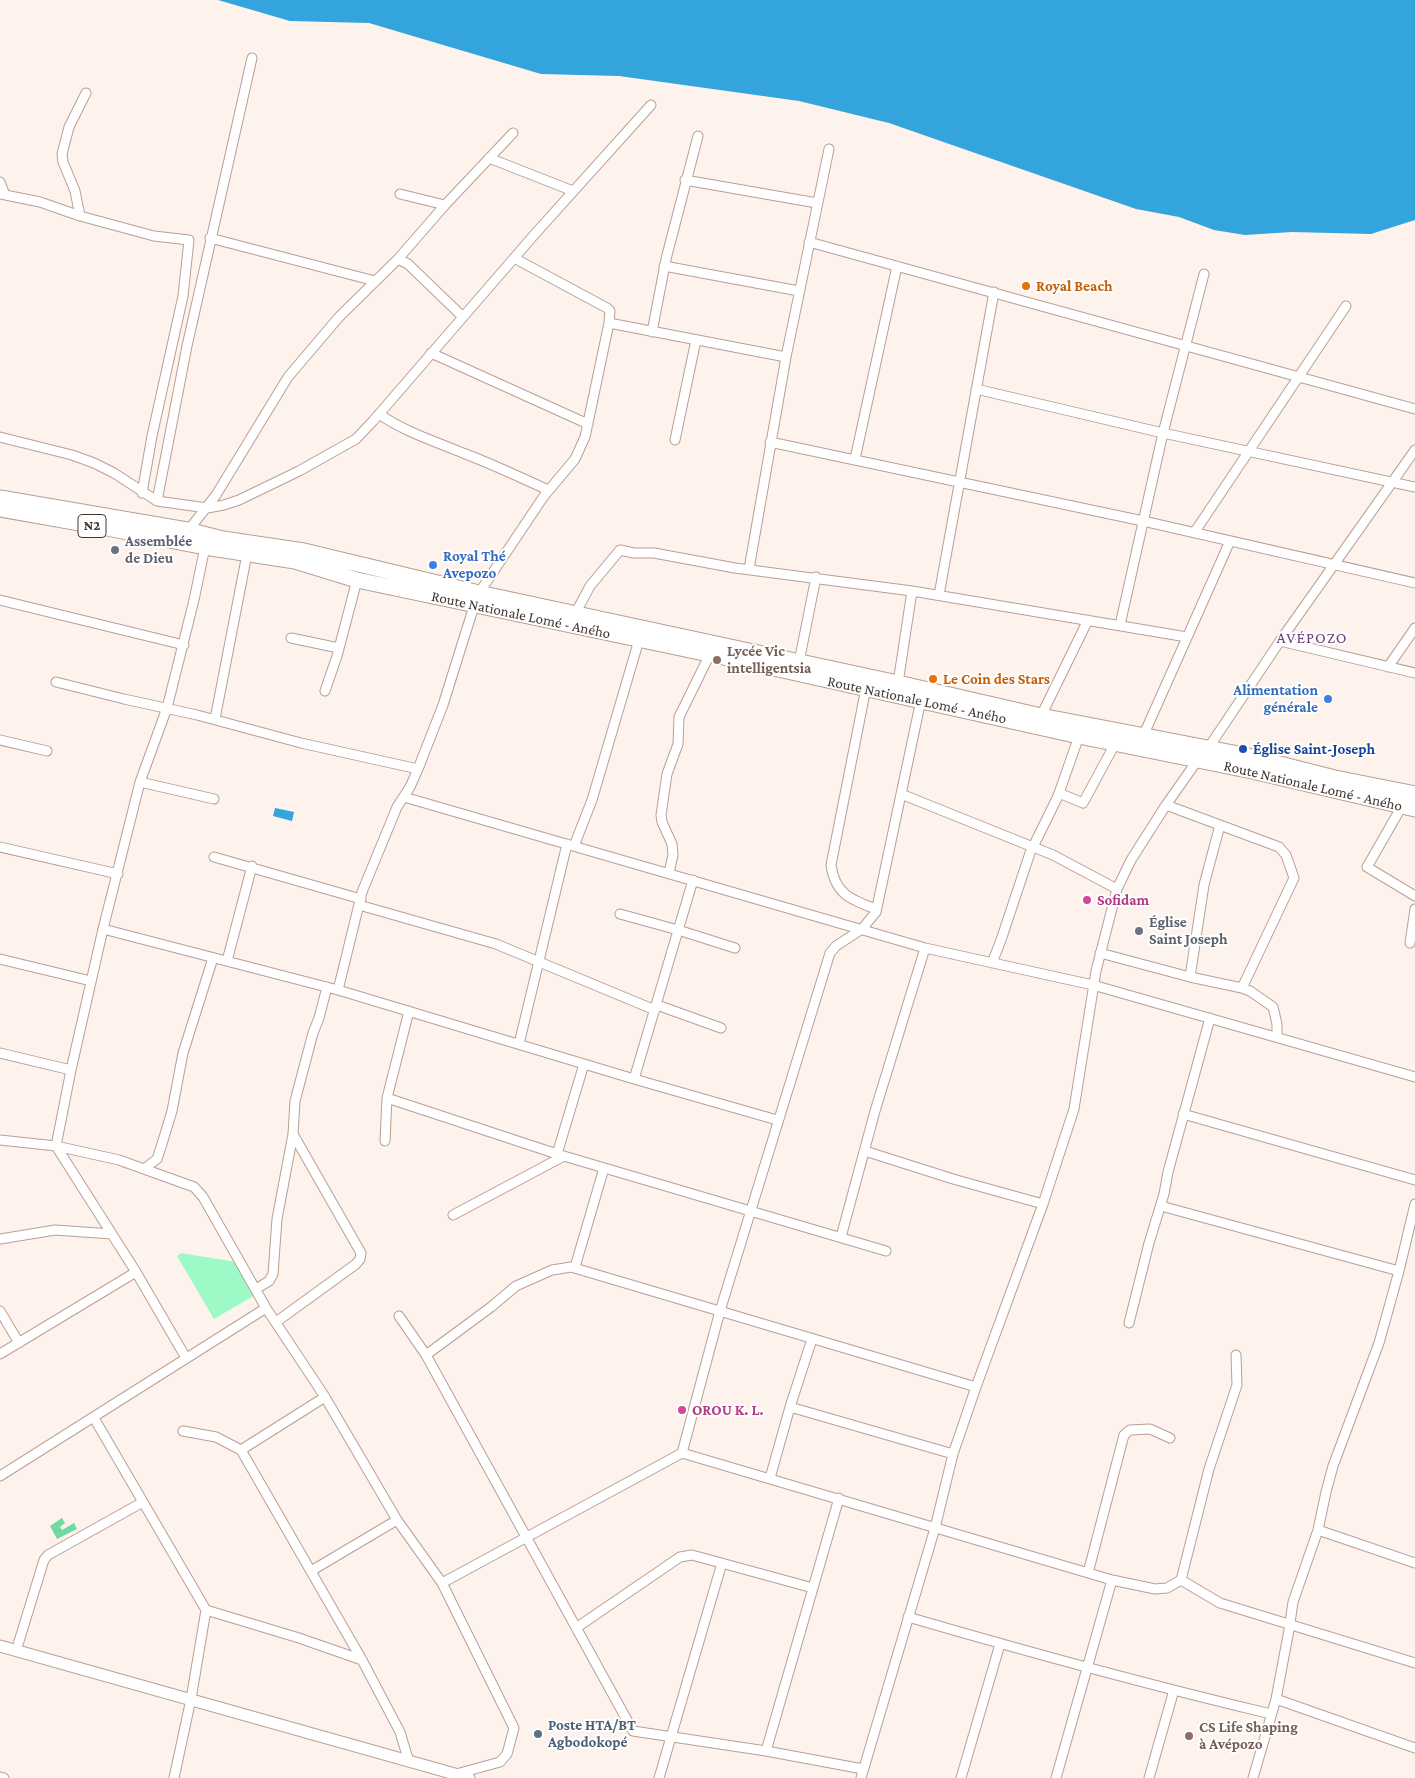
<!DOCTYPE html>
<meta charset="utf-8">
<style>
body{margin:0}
canvas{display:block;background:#fdf2ec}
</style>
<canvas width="1415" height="1778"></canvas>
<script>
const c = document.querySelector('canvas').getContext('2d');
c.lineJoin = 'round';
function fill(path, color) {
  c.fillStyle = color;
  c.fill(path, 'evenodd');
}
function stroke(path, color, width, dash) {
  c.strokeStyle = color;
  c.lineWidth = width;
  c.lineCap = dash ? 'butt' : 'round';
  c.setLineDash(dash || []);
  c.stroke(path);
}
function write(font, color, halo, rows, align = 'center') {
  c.font = font + ' "Crimson Pro",serif';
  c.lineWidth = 4;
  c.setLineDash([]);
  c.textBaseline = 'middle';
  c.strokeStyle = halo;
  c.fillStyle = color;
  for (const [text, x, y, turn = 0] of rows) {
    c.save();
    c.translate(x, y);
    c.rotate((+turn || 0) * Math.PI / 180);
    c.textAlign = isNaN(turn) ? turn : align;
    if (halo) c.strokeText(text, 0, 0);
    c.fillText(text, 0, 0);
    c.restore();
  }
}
fill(new Path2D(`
 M181 1253 236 1262 255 1295 214 1319 177 1256Z`), '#9dfac6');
fill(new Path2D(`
 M62 1518 65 1523 60 1527 62 1530 74 1523 77 1529 57 1539 50 1526Z`), '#70daa2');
fill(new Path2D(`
 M218 0H1415V220L1371 234 1292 232 1245 235 1214 230 1179 217 1136 209 889 123 799 101 619 76 541 74 369 23 290 21Z
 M275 808 294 812 292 821 273 816Z`), '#34a4dc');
const minor = new Path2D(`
 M489 158 573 191
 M685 180 817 203
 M0 182 5 195
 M0 194 40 202 80 216 154 236 189 240 183 296 152 436 142 493
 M400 194 445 205
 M80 216 75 191 63 162 62 154 69 127 86 93
 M210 238 375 281
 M809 242 1415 409
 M398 259 445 205 513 133
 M664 266 799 291
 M609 323 786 357
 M652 332 666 259 698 136
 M431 353 588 424
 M976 389 1163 433 1415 487
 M379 414C405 432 434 441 463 453 492 464 520 477 548 490
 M0 437 72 455 94 463 114 473 157 501 207 508 224 505 239 500 299 471 356 439 373 421 534 235 651 105
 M675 440 696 340
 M770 442 1143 521 1415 583
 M855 459 897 266
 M157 501 187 346 252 58
 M187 532 216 495 288 377 339 317 398 259 408 264 463 317
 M1194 533 1346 306
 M749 569 786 357 829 149
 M479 593 544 496 575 459 585 437 609 323 610 311 607 308 514 258
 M939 595 994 292
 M0 600 184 645
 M575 614 590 586 620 550 634 553H654L735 568 912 591 1187 637
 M1120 625 1163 433 1204 274
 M291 638 339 648
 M1280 641 1415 673
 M799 662 816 577
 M1388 667 1415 628
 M56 682 124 699 197 715 301 743 418 769
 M898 683 912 591
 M866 688 831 865C835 894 851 900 876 909
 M325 691 337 656 357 580
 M1041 716 1088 620
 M215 719 247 554
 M1144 734 1230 541
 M0 740 47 751
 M140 782 214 799
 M1059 793 1083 803 1116 742
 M901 794 1053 855 1117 889
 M404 797 925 948 1093 985 1415 1077
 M1166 805 1279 847 1286 855 1294 878 1242 988
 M1402 806 1367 867 1415 896
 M574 846 592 800 639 640
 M0 847 118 874
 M1033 847 1058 796 1079 736
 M214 857 361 899
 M669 873 673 855 672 844 662 822 661 815 667 774 678 744 679 717 710 654
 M359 905 496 944 655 1010
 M620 914 678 930 735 948
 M103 929 338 990 634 1079 777 1120
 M1410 943 1415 909
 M1100 953 1190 977 1242 988 1250 991 1273 1007 1277 1024V1037
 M0 959 91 981
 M227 961 252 866
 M992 963 1001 940 1032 847
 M1190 977 1204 885 1220 825
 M338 990 362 892 397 807 410 787 418 769 443 705 474 606
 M657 1005 721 1028
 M519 1044 567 844
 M0 1053 71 1070
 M634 1079 693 880
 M387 1098 557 1154 886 1251
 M1183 1114 1415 1180
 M0 1140 56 1146 119 1160 194 1187 203 1197 266 1308 325 1397 397 1520 442 1583 514 1728 507 1754 500 1762 456 1774
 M385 1141 387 1098 409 1011
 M865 1151 953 1179 1043 1204
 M557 1154 584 1064
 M144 1169 157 1159 161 1147 172 1111 183 1053 213 958
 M1161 1206 1399 1271
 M453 1215 564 1156
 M841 1237 875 1111 925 948
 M0 1239 55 1230 112 1234
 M575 1267 604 1168
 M256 1289 269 1281 273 1274 277 1219 293 1134 295 1101 313 1033 319 1018 327 987
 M0 1311 19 1343
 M399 1316 426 1355 633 1731 766 1751 863 1769
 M276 1322 356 1264 360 1259 361 1253 293 1134
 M1129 1323 1149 1243 1164 1194 1168 1172 1210 1018
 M0 1354 136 1272
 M426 1355 491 1307 516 1286 552 1270 571 1267 976 1387
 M186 1358 136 1272 56 1146 71 1070 103 929 140 782 167 708 194 600 205 547
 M790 1407 953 1454
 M94 1418 206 1610 299 1638 362 1660
 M183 1431 216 1437 241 1450 362 1660 400 1732 409 1762
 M241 1450 325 1397
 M682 1453 720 1311 830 953 836 946 862 929 876 912 921 700
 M0 1476 266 1308
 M770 1478 790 1407 812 1339
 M1318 1530 1415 1563
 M311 1571 397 1520
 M1088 1573 1124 1435 1130 1430 1150 1429 1170 1438
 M1181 1580 1220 1603 1415 1663
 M442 1583 682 1453 1112 1580 1155 1589 1167 1588 1181 1580 1209 1469 1237 1385 1236 1355
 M908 1617C1028 1652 1149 1685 1271 1714
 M576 1628 680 1557 692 1555 813 1588
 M16 1651 44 1560 48 1555 143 1502
 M1276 1699 1415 1748
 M766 1751 839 1498
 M0 1777 4 1778
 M174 1778 191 1699 206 1610
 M659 1778 722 1563
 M861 1778 935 1528 953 1454 976 1387 1043 1204 1074 1109 1096 971 1117 889 1131 860 1166 805 1197 761 1209 747 1280 641 1415 450
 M961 1778 1000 1644
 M1056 1778 1112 1580
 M1149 1778 1174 1690
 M1253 1778 1276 1699 1289 1630 1293 1602 1318 1530 1326 1492 1333 1466 1379 1343 1399 1271 1415 1204`);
const tertiary = new Path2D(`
 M0 1646 469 1778`);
const trunk = new Path2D(`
 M0 498 187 530 223 539 304 551 479 593 898 683 1041 716 1244 755 1335 778 1415 794
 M0 509 102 527 205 547 295 561 357 580 742 661 1079 736 1252 771 1415 809`);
stroke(minor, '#b9a091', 11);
stroke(tertiary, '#b9a091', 13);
stroke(trunk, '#b9a091', 17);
stroke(minor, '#fff', 9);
stroke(tertiary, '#fff', 11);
stroke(trunk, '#fff', 15);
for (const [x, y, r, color] of [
 [1026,286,5,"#e8710a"],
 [115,550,5,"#6b7280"],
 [433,565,5,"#3f7fe0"],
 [717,660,5,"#8d6e63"],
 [933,679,5,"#e8710a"],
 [1328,699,5,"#3f7fe0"],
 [1243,749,5,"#1a4fb4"],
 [1087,900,5,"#d1479c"],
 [1139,931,5,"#6b7280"],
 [682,1410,5,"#d1479c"],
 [538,1734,5,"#5c6f8a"],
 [1189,1736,5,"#8d6e63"]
]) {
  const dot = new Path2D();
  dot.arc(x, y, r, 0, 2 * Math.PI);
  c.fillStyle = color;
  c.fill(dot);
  stroke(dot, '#fff', 2);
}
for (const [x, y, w] of [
 [92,526,28]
]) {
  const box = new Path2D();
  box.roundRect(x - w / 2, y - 11.5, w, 23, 4);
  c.fillStyle = '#fff';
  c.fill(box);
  stroke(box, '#40362f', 1);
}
write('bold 14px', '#40362f', null, [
 ["N2",92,526]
]);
write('bold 15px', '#c56008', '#fff', [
 ["Royal Beach",1036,286],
 ["Le Coin des Stars",943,679]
], 'left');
write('bold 15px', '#5b616d', '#fff', [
 ["Assemblée",125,541],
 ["de Dieu",125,558],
 ["Église",1149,922],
 ["Saint Joseph",1149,939]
], 'left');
write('bold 15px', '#366cbe', '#fff', [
 ["Royal Thé",443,556],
 ["Avepozo",443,573],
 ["Alimentation",1318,690,"right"],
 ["générale",1318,707,"right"]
], 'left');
write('15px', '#40362f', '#fff', [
 ["Route Nationale Lomé - Aného",521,615,12],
 ["Route Nationale Lomé - Aného",917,700,12],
 ["Route Nationale Lomé - Aného",1313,786,13]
]);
write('bold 15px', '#785e54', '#fff', [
 ["Lycée Vic",727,651],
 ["intelligentsia",727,668],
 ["CS Life Shaping",1199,1727],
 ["à Avépozo",1199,1744]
], 'left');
write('bold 15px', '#164399', '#fff', [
 ["Église Saint-Joseph",1253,749]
], 'left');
write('bold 15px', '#b23c85', '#fff', [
 ["Sofidam",1097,900],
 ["OROU K. L.",692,1410]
], 'left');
write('bold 15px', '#4e5e75', '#fff', [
 ["Poste HTA/BT",548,1725],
 ["Agbodokopé",548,1742]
], 'left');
c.letterSpacing = '1px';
write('16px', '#6c457f', '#fff', [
 ["AVÉPOZO",1312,638]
]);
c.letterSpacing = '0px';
</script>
